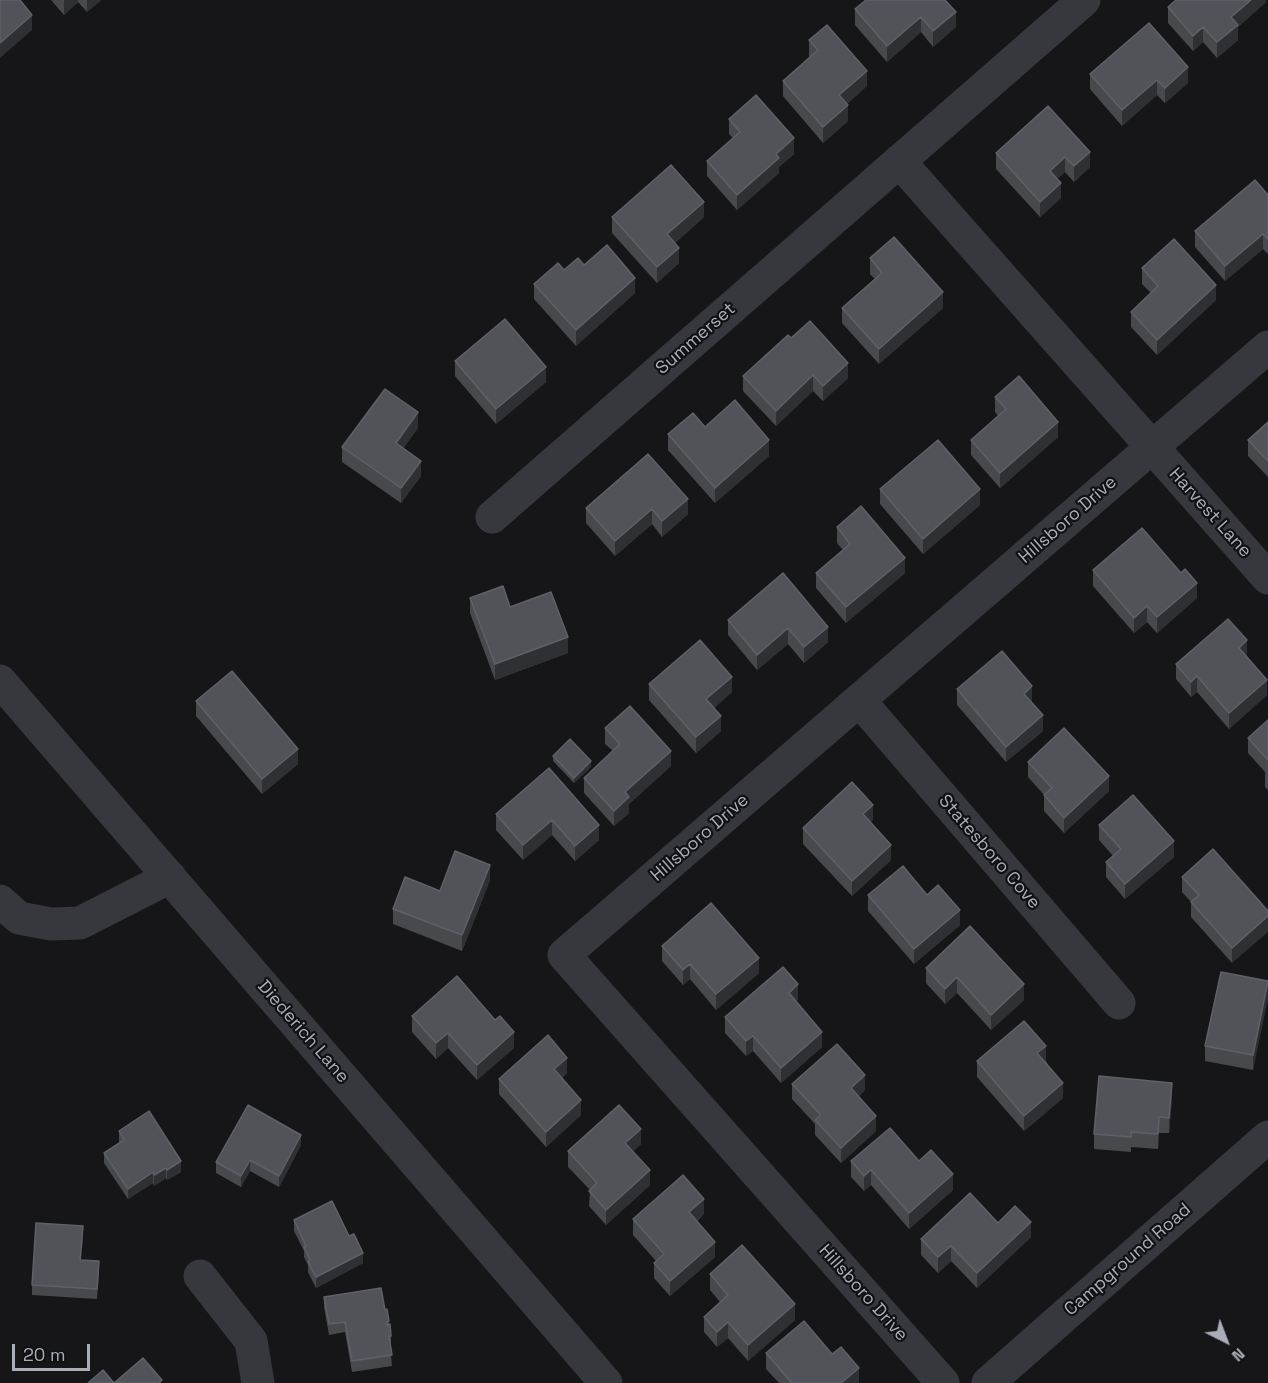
<!DOCTYPE html>
<style>
body{margin:0}
#map{position:relative;width:1268px;height:1383px;overflow:hidden;background:#161618;font-family:"Space Grotesk",sans-serif}
canvas{display:block}
.north{position:absolute;left:1196px;top:1311px;width:60px;height:60px;-webkit-text-stroke:4px #111113;paint-order:stroke;rotate:138deg;font-size:16px;font-weight:700;line-height:24px;text-align:center;color:#a8adb8}
.north::after{content:'';display:block;margin:auto;width:21px;height:27px;background:#a8adb8;clip-path:polygon(50% 0,100% 100%,50% 72%,0 100%)}
.scale{position:absolute;left:12px;top:1344px;width:78px;height:27px;box-sizing:border-box;border:3px solid #a8adb8;border-top:0;padding-left:8px;font-size:18px;line-height:21px;white-space:nowrap;color:#a8adb8;-webkit-text-stroke:4px #111113;paint-order:stroke}
</style>
<div id="map">
<canvas width="1268" height="1383"></canvas>
<div class="north">N</div>
<div class="scale">20 m</div>
</div>
<script>
const c = document.querySelector('canvas').getContext('2d');
c.lineJoin = 'round';
function stroke(path, color, width, dash) {
  c.strokeStyle = color;
  c.lineWidth = width;
  c.lineCap = dash ? 'butt' : 'round';
  c.setLineDash(dash || []);
  c.stroke(path);
}
function fill(path, color) {
  c.fillStyle = color;
  c.fill(path, 'evenodd');
}
function write(font, color, halo, rows, align = 'center') {
  c.font = font + ' "Space Grotesk",sans-serif';
  c.lineWidth = 4.5;
  c.setLineDash([]);
  c.textBaseline = 'middle';
  c.strokeStyle = halo;
  c.fillStyle = color;
  for (const [text, x, y, turn = 0] of rows) {
    c.save();
    c.translate(x, y);
    c.rotate((+turn || 0) * Math.PI / 180);
    c.textAlign = isNaN(turn) ? turn : align;
    if (halo) c.strokeText(text, 0, 0);
    c.fillText(text, 0, 0);
    c.restore();
  }
}
stroke(new Path2D(`
 M899 161 1268 578
 M492 517 1084 0
 M0 681 606 1383
 M859 700 1119 1003
 M0 901 19 918 51 924 80 923 170 877
 M200 1276 251 1341 258 1383
 M943 1383 564 955 1268 347
 M988 1383 1268 1137`), '#37383d', 33);
fill(new Path2D(`
 M51 0H101L87 12 78 2 64 15Z
 M866 0 956 27 933 47 921 32 887 62 855 25V9Z
 M1266 0V2L1238 27V40L1217 58 1203 42 1193 51 1168 23V7Z
 M809 40 867 86 847 104 848 121 823 143 783 96V81L810 57 809 56Z
 M1090 74 1188 83 1165 103 1157 95 1122 126 1090 89Z
 M1048 106 1090 167 1074 182 1065 172 1057 179 1061 198 1040 217 996 169V153Z
 M729 119 794 154 779 167V173L737 210 707 176V161L733 138 729 134Z
 M1268 195V254L1263 249 1225 281 1195 247V231Z
 M612 217H704L675 243 679 263 657 283 612 233Z
 M870 258 943 308 879 364 842 323V308L875 279 870 274Z
 M584 265 635 293 576 346 534 299V284Z
 M1142 268 1216 300 1157 355 1131 327V312L1151 293 1142 284Z
 M791 338 848 378 823 401 813 391 776 426 743 391V376Z
 M455 361 546 382 496 424 455 376Z
 M995 397 1058 437 1000 488 971 455V440L998 416 995 412Z
 M1268 422V477L1248 456V440Z
 M705 427 769 456 715 503 668 450V434Z
 M418 428 403 448 421 476 401 503 342 462V447Z
 M648 454 688 514 662 537 652 524 615 556 586 523V508Z
 M880 489 980 505 923 554 880 504Z
 M837 527 905 573 846 623 816 588V573L843 550 837 543Z
 M1093 570 1197 598 1157 633 1147 622 1134 633 1093 586Z
 M783 573 828 642 804 663 788 644 757 670 728 635V620Z
 M470 598 510 607 568 653 495 680 470 613Z
 M1247 656 1267 695 1229 729 1197 692 1191 697 1176 679V664Z
 M649 684 732 692 714 708 721 731 696 753 649 700Z
 M957 689 1032 701 1031 702 1043 731 1006 762 957 705Z
 M196 701 298 764 262 794 196 716Z
 M1268 720V790L1265 787V772L1248 753V738Z
 M605 728 671 766 629 804V813L614 826 584 793V778L613 751 605 744Z
 M553 756 591 767 574 783 553 761Z
 M1028 762 1109 791 1064 833 1044 811V795L1028 777Z
 M496 814 599 825V840L575 861 552 835 523 860 496 830Z
 M873 820 870 822 891 860 852 896 803 844V828Z
 M1099 825 1174 857 1125 899 1106 877V862L1113 856 1099 840Z
 M1182 877 1268 911 1232 963 1191 917V902L1182 892Z
 M490 880 462 951 393 924V909L440 891Z
 M868 895H927L960 925 914 964 868 911Z
 M662 946 759 973 716 1010 690 979 683 985 662 961Z
 M926 968 1024 1000 991 1030 957 993 945 1004 926 983Z
 M1268 981 1253 1070 1205 1061V1046Z
 M798 999 796 1001 822 1047 781 1083 753 1051 746 1056 725 1033V1017Z
 M412 1016 514 1048 477 1080 448 1048 436 1059 412 1032Z
 M977 1061H1046L1063 1098 1024 1131 977 1077Z
 M567 1073 562 1078 581 1115 546 1147 499 1094V1079Z
 M792 1084 865 1090 858 1097 876 1131 841 1163 815 1135V1124L792 1099Z
 M1172 1098 1169 1133H1159L1158 1149 1131 1147V1152L1094 1149V1134Z
 M119 1131 181 1172 167 1180 166 1178 154 1186 153 1183 128 1199 104 1163V1153L119 1143Z
 M641 1144 633 1151 650 1185 606 1225 589 1206 590 1190 568 1167V1151Z
 M301 1145 279 1187 250 1171 241 1187 216 1173V1162Z
 M851 1161H919L953 1190 909 1229 871 1185 864 1191 851 1177Z
 M704 1214 697 1221 715 1257 670 1296 654 1278V1263L656 1261 633 1235V1219Z
 M294 1220 349 1236 363 1263 316 1288 308 1272V1265L304 1257V1251L294 1231Z
 M998 1223 1031 1237 977 1288 951 1261 938 1273 921 1255V1239Z
 M83 1237 81 1260 99 1272 97 1299 32 1295V1285Z
 M710 1274 795 1320 748 1361 728 1338 717 1347 704 1332V1317L720 1302 710 1290Z
 M324 1297 385 1310 389 1324 391 1336V1346H390L392 1366 352 1372 345 1332 329 1335 324 1307Z
 M766 1353 832 1354 859 1383H779L766 1369Z`), '#47494d');
fill(new Path2D(`
 M64 0H78V2L64 15Z
 M87 0H101L87 12Z
 M1251 0H1266V2L1238 27V40L1217 58V42L1231 17Z
 M956 12V27L933 47V31Z
 M32 15V30L0 58V43Z
 M921 17V32L887 62V46Z
 M1203 27V42L1193 51V36Z
 M1188 67V83L1165 103V88Z
 M867 71V86L839 111V95Z
 M1157 80V95L1122 126V110Z
 M848 105V121L823 143V127Z
 M794 138V154L779 167V173L737 210V195L776 154Z
 M1090 152V167L1074 182V166Z
 M1065 157V172L1050 186V171Z
 M1061 183V198L1040 217V202Z
 M704 202V217L667 250V234Z
 M1263 234V249L1225 281V266Z
 M679 248V263L657 283V267Z
 M635 278V293L576 346V330Z
 M1216 285V300L1157 355V340Z
 M943 292V308L879 364V349Z
 M848 363V378L823 401V386Z
 M546 367V382L496 424V409Z
 M813 375V391L776 426V411Z
 M418 412V428L396 459V443Z
 M1058 422V437L1000 488V473Z
 M769 440V456L715 503V488Z
 M421 461V476L401 503V488Z
 M980 489V505L923 554V539Z
 M688 499V514L662 537V521Z
 M652 509V524L615 556V541Z
 M905 558V573L846 623V607Z
 M1197 583V598L1157 633V617Z
 M1147 606V622L1134 633V618Z
 M828 627V642L804 663V647Z
 M788 628V644L757 670V655Z
 M568 637V653L495 680V664Z
 M1247 640V656L1239 663V648Z
 M1197 676V692L1191 697V682Z
 M732 677V692L706 715V699Z
 M1267 680V695L1229 729V713Z
 M1032 686V701L1024 709V694Z
 M1043 715V731L1006 762V747Z
 M721 716V731L696 753V737Z
 M298 749V764L262 794V779Z
 M671 751V766L629 804V813L614 826V811L625 792Z
 M591 761V767L574 783V778Z
 M1109 776V791L1064 833V818Z
 M873 805V820L863 829V814Z
 M552 820V835L523 860V845Z
 M599 825V840L575 861V846Z
 M1174 841V857L1125 899V884Z
 M891 845V860L852 896V881Z
 M490 865V880L462 951V935Z
 M960 910V925L914 964V949Z
 M1268 916V932L1232 963V948Z
 M759 958V973L716 1010V994Z
 M690 964V979L683 985V970Z
 M957 977V993L945 1004V989Z
 M798 984V999L789 1008V993Z
 M1024 984V1000L991 1030V1015Z
 M1268 984V999L1253 1070V1055Z
 M514 1032V1048L477 1080V1065Z
 M822 1032V1047L781 1083V1068Z
 M448 1033V1048L436 1059V1043Z
 M753 1036V1051L746 1056V1041Z
 M1046 1046V1061L1037 1068V1053Z
 M567 1058V1073L554 1085V1069Z
 M865 1075V1090L851 1104V1088Z
 M1063 1083V1098L1024 1131V1116Z
 M1172 1083V1098L1169 1133V1118Z
 M581 1100V1115L546 1147V1132Z
 M876 1116V1131L841 1163V1148Z
 M1159 1117V1133L1158 1149V1134Z
 M641 1129V1144L625 1158V1143Z
 M301 1135V1145L279 1187V1176Z
 M250 1160V1171L241 1187V1176Z
 M181 1161V1172L167 1180V1170Z
 M166 1168V1178L154 1186V1175Z
 M650 1170V1185L606 1225V1210Z
 M871 1170V1185L864 1191V1176Z
 M153 1172V1183L128 1199V1189Z
 M953 1174V1190L909 1229V1213Z
 M704 1199V1214L689 1227V1212Z
 M1031 1222V1237L977 1288V1273Z
 M83 1226V1237L80 1271V1260Z
 M715 1242V1257L670 1296V1281Z
 M951 1246V1261L938 1273V1257Z
 M363 1253V1263L316 1288V1277Z
 M795 1304V1320L748 1361V1345Z
 M728 1322V1338L717 1347V1332Z
 M859 1368V1383H841Z`), '#2f3033');
const building = new Path2D(`
 M0 0H20L32 15 0 43Z
 M866 0H945L956 12 933 31 921 17 887 46 855 9Z
 M1176 0H1251L1231 17 1238 25 1217 42 1203 27 1193 36 1168 7Z
 M1149 23 1188 67 1165 88 1157 80 1122 110 1090 74Z
 M827 25 867 71 839 95 848 105 823 127 783 81 818 50 809 40Z
 M756 95 794 138 776 154 779 158 737 195 707 161 740 132 729 119Z
 M1048 106 1090 152 1074 166 1065 157 1050 171 1061 183 1040 202 996 153Z
 M671 165 704 202 667 234 679 248 657 267 612 217Z
 M1255 180 1268 195V239L1263 234 1225 266 1195 231Z
 M894 237 943 292 879 349 842 308 882 273 870 258Z
 M1174 239 1216 285 1157 340 1131 312 1158 286 1142 268Z
 M607 245 635 278 576 330 534 284 558 263 564 270 578 258 584 265Z
 M505 319 546 367 496 409 455 361Z
 M810 321 848 363 823 386 813 375 776 411 743 376 788 335 791 338Z
 M1019 376 1058 422 1000 473 971 440 1006 409 995 397Z
 M385 389 418 412 396 443 421 461 401 488 342 447Z
 M735 400 769 440 715 488 668 434 693 413 705 427Z
 M1268 422V461L1248 440Z
 M938 440 980 489 923 539 880 489Z
 M648 454 688 499 662 521 652 509 615 541 586 508Z
 M861 506 905 558 846 607 816 573 850 544 837 527Z
 M1142 528 1181 573 1185 569 1197 583 1157 617 1147 606 1134 618 1093 570Z
 M783 573 828 627 804 647 788 628 757 655 728 620Z
 M503 586 510 607 551 592 568 637 495 664 470 598Z
 M1228 619 1247 640 1239 648 1267 680 1229 713 1197 676 1191 682 1176 664Z
 M700 640 732 677 706 699 721 716 696 737 649 684Z
 M1002 651 1032 686 1024 694 1043 715 1006 747 957 689Z
 M232 671 298 749 262 779 196 701Z
 M630 706 671 751 625 792 629 797 614 811 584 778 620 744 605 728Z
 M1268 720V760L1248 738Z
 M1064 728 1109 776 1064 818 1044 795 1052 788 1028 762Z
 M570 739 591 761 574 778 553 756Z
 M549 768 599 825 575 846 552 820 523 845 496 814Z
 M852 782 873 805 863 814 891 845 852 881 803 828Z
 M1133 795 1174 841 1125 884 1106 862 1121 849 1099 825Z
 M1213 849 1268 911V916L1232 948 1191 902 1199 895 1182 877Z
 M455 851 490 865 462 935 393 909 405 877 440 891Z
 M903 866 927 895 938 885 960 910 914 949 868 895Z
 M711 903 759 958 716 994 690 964 683 970 662 946Z
 M970 926 1024 984 991 1015 957 977 945 989 926 968Z
 M783 967 798 984 789 993 822 1032 781 1068 753 1036 746 1041 725 1017Z
 M1221 972 1268 981 1253 1055 1205 1046Z
 M457 976 495 1020 500 1016 514 1032 477 1065 448 1033 436 1043 412 1016Z
 M1024 1021 1046 1046 1037 1053 1063 1083 1024 1116 977 1061Z
 M548 1035 567 1058 554 1069 581 1100 546 1132 499 1079Z
 M837 1044 865 1075 851 1088 876 1116 841 1148 815 1120 821 1115 792 1084Z
 M1099 1076 1172 1083 1169 1118 1159 1117 1158 1134 1131 1132V1137L1094 1134Z
 M248 1105 301 1135 279 1176 250 1160 241 1176 216 1162Z
 M619 1105 641 1129 625 1143 650 1170 606 1210 589 1191 597 1183 568 1151Z
 M149 1111 181 1161 167 1170 166 1168 154 1175 153 1172 128 1189 104 1153 124 1140 119 1131Z
 M890 1128 919 1161 931 1150 953 1174 909 1213 871 1170 864 1176 851 1161Z
 M683 1175 704 1199 689 1212 715 1242 670 1281 654 1263 664 1254 633 1219Z
 M970 1193 998 1223 1015 1206 1031 1222 977 1273 951 1246 938 1257 921 1239Z
 M332 1201 349 1236 354 1234 363 1253 316 1277 308 1262 310 1260 304 1247 306 1246 294 1220Z
 M36 1223 83 1226 80 1260 99 1261 97 1289 32 1285Z
 M742 1245 795 1304 748 1345 728 1322 717 1332 704 1317 728 1295 710 1274Z
 M381 1288 385 1310 387 1309 389 1321 387 1322V1325L390 1324 391 1336H389L392 1355 352 1361 345 1322 329 1324 324 1297Z
 M804 1321 832 1354 841 1347 859 1368 841 1383H792L766 1353Z
 M143 1358 162 1380 159 1383H88L103 1370 114 1383Z`);
fill(building, '#525359');
stroke(building, '#5f6168', 1.5);
write('18px', '#a8adb8', '#111113', [
 ["Summerset",696,339,-41],
 ["Harvest Lane",1210,513,48],
 ["Hillsboro Drive",1068,520,-41],
 ["Hillsboro Drive",700,838,-41],
 ["Statesboro Cove",989,852,49],
 ["Diederich Lane",303,1032,49],
 ["Campground Road",1128,1260,-41],
 ["Hillsboro Drive",863,1293,48]
]);
</script>
